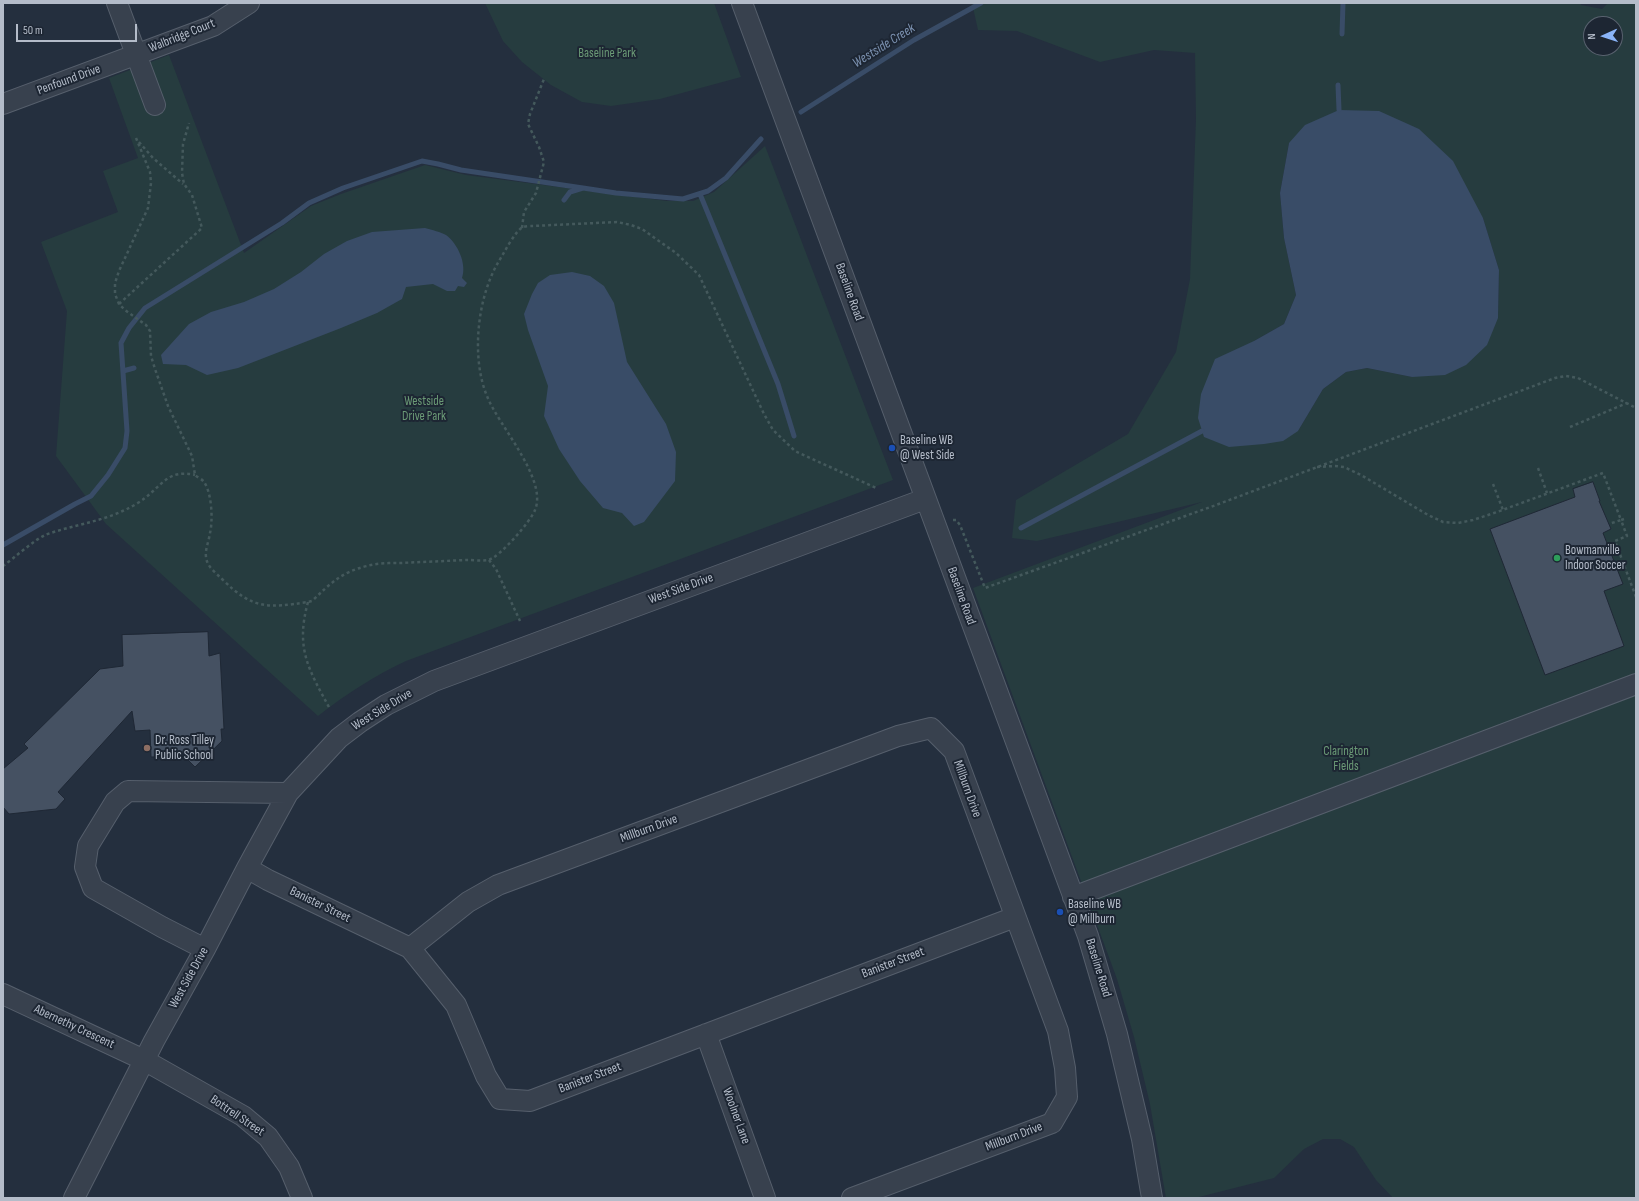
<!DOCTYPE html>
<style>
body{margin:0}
#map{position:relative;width:1639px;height:1201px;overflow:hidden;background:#242f3e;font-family:"Sofia Sans Condensed",sans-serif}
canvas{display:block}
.frame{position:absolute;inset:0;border:4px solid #b4bcc9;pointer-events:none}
.north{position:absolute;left:1583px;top:16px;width:40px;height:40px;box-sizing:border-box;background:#1d2633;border:1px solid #59626f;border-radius:50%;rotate:267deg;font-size:11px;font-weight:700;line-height:16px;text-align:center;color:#b4bcc9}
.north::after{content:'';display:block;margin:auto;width:14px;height:18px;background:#8ab4f8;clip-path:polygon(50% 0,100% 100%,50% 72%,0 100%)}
.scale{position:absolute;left:16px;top:24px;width:121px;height:18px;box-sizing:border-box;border:2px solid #b4bcc9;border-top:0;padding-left:5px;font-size:12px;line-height:14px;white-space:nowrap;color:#b4bcc9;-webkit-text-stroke:3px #1d2633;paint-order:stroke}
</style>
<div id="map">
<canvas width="1639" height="1201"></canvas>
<div class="frame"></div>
<div class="north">N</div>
<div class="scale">50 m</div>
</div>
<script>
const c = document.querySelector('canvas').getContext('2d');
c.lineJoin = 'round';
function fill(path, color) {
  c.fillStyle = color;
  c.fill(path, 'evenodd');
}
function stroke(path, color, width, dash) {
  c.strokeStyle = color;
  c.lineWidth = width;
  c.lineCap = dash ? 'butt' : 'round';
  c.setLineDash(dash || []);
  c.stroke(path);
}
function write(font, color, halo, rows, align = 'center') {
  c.font = font + ' "Sofia Sans Condensed",sans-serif';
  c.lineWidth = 4;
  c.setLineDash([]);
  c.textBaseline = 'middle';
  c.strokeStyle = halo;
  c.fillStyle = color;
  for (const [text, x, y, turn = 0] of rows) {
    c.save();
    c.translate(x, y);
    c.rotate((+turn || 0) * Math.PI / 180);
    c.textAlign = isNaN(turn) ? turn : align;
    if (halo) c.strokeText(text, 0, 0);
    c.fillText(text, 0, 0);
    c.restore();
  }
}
fill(new Path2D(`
 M485 3H714L741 77 660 99 611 106 582 102 551 85 522 62 503 41Z
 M972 3H1580L1581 5 1602 9 1608 3H1636V1198H1393L1376 1180 1354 1147 1340 1139H1323L1304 1149 1274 1178 1195 1198H1166L1150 1104 1134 1037 1117 979 973 588 1202 502 1037 541 1012 538 1016 500 1128 434 1176 352 1190 279 1196 119 1195 53 1154 50 1100 62 1017 31 978 30ZM1591 24H1615V48H1591ZM1289 143 1483 218 1499 270 1498 318 1412 377 1367 368 1346 372 1323 389 1298 431 1254 341 1284 324 1296 295 1284 238 1280 193Z
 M169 55 244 253 311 206 341 194 425 165 466 175 667 201H693L714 192 765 146 893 480 406 661C374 676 346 694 318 716L106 524 56 456 67 311 41 242 118 212 103 171 138 158 109 78Z`), '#263c3f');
fill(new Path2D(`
 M1339 110 1379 111 1419 129 1453 161 1483 218 1499 270 1498 318 1487 345 1466 365 1445 375 1412 377 1367 368 1346 372 1323 389 1298 431 1283 441 1264 444 1229 447 1204 437 1198 418 1201 394 1215 359 1254 341 1284 324 1296 295 1284 238 1280 193 1289 143 1305 125Z
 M425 228C432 230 441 232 446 235 458 244 467 264 462 278L467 283 464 287 458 286 455 291H447L433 284 406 287 402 299 377 313 341 328 238 368 207 375 186 365 163 364 161 355 189 324 211 312 244 302 274 289 301 272 324 254 347 241 372 232Z
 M572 272 590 276 604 286 614 303 627 362 666 424 676 452 675 481 644 522 634 526 622 513 603 508 580 481 559 449 544 416 548 386 528 330 524 314 532 294 538 283 550 275Z`), '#394c67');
stroke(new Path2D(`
 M1342 34 1343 3
 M1338 85 1339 110
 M801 112 914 40 981 3
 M700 194 778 384 794 436
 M564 200 570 192 583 188 616 193 683 199 708 191 726 178 761 139
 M123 371 134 368
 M1021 528 1202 431
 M3 545 75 504 91 496 108 475 125 448 127 431 121 343 129 328 145 308 282 223 309 203 343 188 422 161 438 164 461 170 583 188`), '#394c67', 5);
const building = new Path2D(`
 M1593 482 1600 501H1599L1611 529 1603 533 1623 584 1604 591 1624 646 1545 675 1490 529 1575 497 1573 489Z
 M208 632 209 656 220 653 224 729H221L222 741 195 767 184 756 151 757 150 730 135 731 132 711 58 792 65 799 56 809 9 814 3 807V769L28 748 24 744 100 669 123 666 122 635Z`);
fill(building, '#455162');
stroke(building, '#1f2835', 1);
const minor = new Path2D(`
 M117 3 155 105
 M742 3 1088 936 1117 1034 1142 1139 1152 1198
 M3 104 213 26 249 3
 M247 868 268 880 410 948 456 1005 486 1076 500 1099 530 1101 1015 917
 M1073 897 1636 684
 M410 948 468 902 498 885 898 736 931 728 954 751 1058 1031 1065 1068 1067 1097 1052 1123 852 1198
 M205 949 162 927 93 888 85 867 88 846 115 802 128 791 288 793
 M3 994 144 1060 243 1116 268 1137 289 1167 302 1198
 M706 1034 765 1198
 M74 1198 154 1041 205 949 247 868 288 793 339 738 360 722 386 705 434 681 925 499`);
stroke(minor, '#565f6c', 22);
stroke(new Path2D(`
 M136 138 150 172 151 183 148 208 119 271 115 283V294L119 304 125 310 146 325 150 331 151 356 155 369 168 406 192 456 195 475C197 477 202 479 204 482 212 493 213 521 210 533 209 541 205 549 206 557 207 567 216 573 222 579 253 610 268 608 308 602L312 601C330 584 341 572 367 566 377 563 389 563 400 563 422 562 444 561 467 560 473 560 481 561 488 560 499 558 531 521 535 510 548 479 498 425 487 396 471 358 477 297 499 261 504 253 515 231 523 227 526 226 530 226 532 226L617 222 631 225 642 229 676 253 699 275 764 414 773 430 795 451 876 488
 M139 142 153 158 183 184
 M522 228 524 212 536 193 544 162 539 147 528 124 530 114 544 79
 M119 304 202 228 192 195 184 184 182 173 183 144 189 123
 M1570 427 1627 403
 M1317 467 1335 466 1344 467 1361 475 1428 515 1443 522 1458 523 1473 520 1497 512 1603 473 1621 520 1609 524
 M1538 468 1547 493
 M1493 484 1503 510
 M1624 519 1621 520 1627 536 1615 541 1636 597
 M953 520H956L960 525 985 588 1216 505 1555 378 1566 376 1578 378 1636 408
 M489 560 496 569 520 621
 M3 566C14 558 33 541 45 535 72 525 101 522 127 509 133 506 140 502 145 498 163 484 169 469 195 475
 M308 602C295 649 309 670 330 709`), '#44595c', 2.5, [3, 3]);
stroke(minor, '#38414e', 20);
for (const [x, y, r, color] of [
 [892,448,4,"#1a4fb4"],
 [1557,558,4,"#2e9e5b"],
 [147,748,4,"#8d6e63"],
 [1060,912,4,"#1a4fb4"]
]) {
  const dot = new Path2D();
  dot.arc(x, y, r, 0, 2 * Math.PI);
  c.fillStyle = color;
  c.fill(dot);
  stroke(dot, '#1d2633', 1.5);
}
write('13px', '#b4bcc9', '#1d2633', [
 ["Walbridge Court",182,36,-22],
 ["Penfound Drive",69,80,-20],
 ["Baseline Road",849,292,70],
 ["West Side Drive",681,589,-20],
 ["Baseline Road",961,596,70],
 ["West Side Drive",382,710,-31],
 ["Millburn Drive",967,789,70],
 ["Millburn Drive",649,829,-20],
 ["Banister Street",320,905,26],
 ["Banister Street",893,963,-21],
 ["Baseline Road",1098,968,73],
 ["West Side Drive",189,978,-61],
 ["Abernethy Crescent",74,1027,25],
 ["Banister Street",590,1078,-21],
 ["Bottrell Street",237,1116,34],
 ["Woolner Lane",736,1116,70],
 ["Millburn Drive",1014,1137,-21]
]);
write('13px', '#6b9a76', '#1d2633', [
 ["Baseline Park",607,54],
 ["Westside",424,402],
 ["Drive Park",424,417],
 ["Clarington",1346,752],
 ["Fields",1346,767]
]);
write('13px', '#b4bcc9', '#1d2633', [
 ["Baseline WB",900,441],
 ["@ West Side",900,456],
 ["Bowmanville",1565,551],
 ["Indoor Soccer",1565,566],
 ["Dr. Ross Tilley",155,741],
 ["Public School",155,756],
 ["Baseline WB",1068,905],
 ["@ Millburn",1068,920]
], 'left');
write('italic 14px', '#7c92b1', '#1d2633', [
 ["Westside Creek",884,46,-32]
]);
</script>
